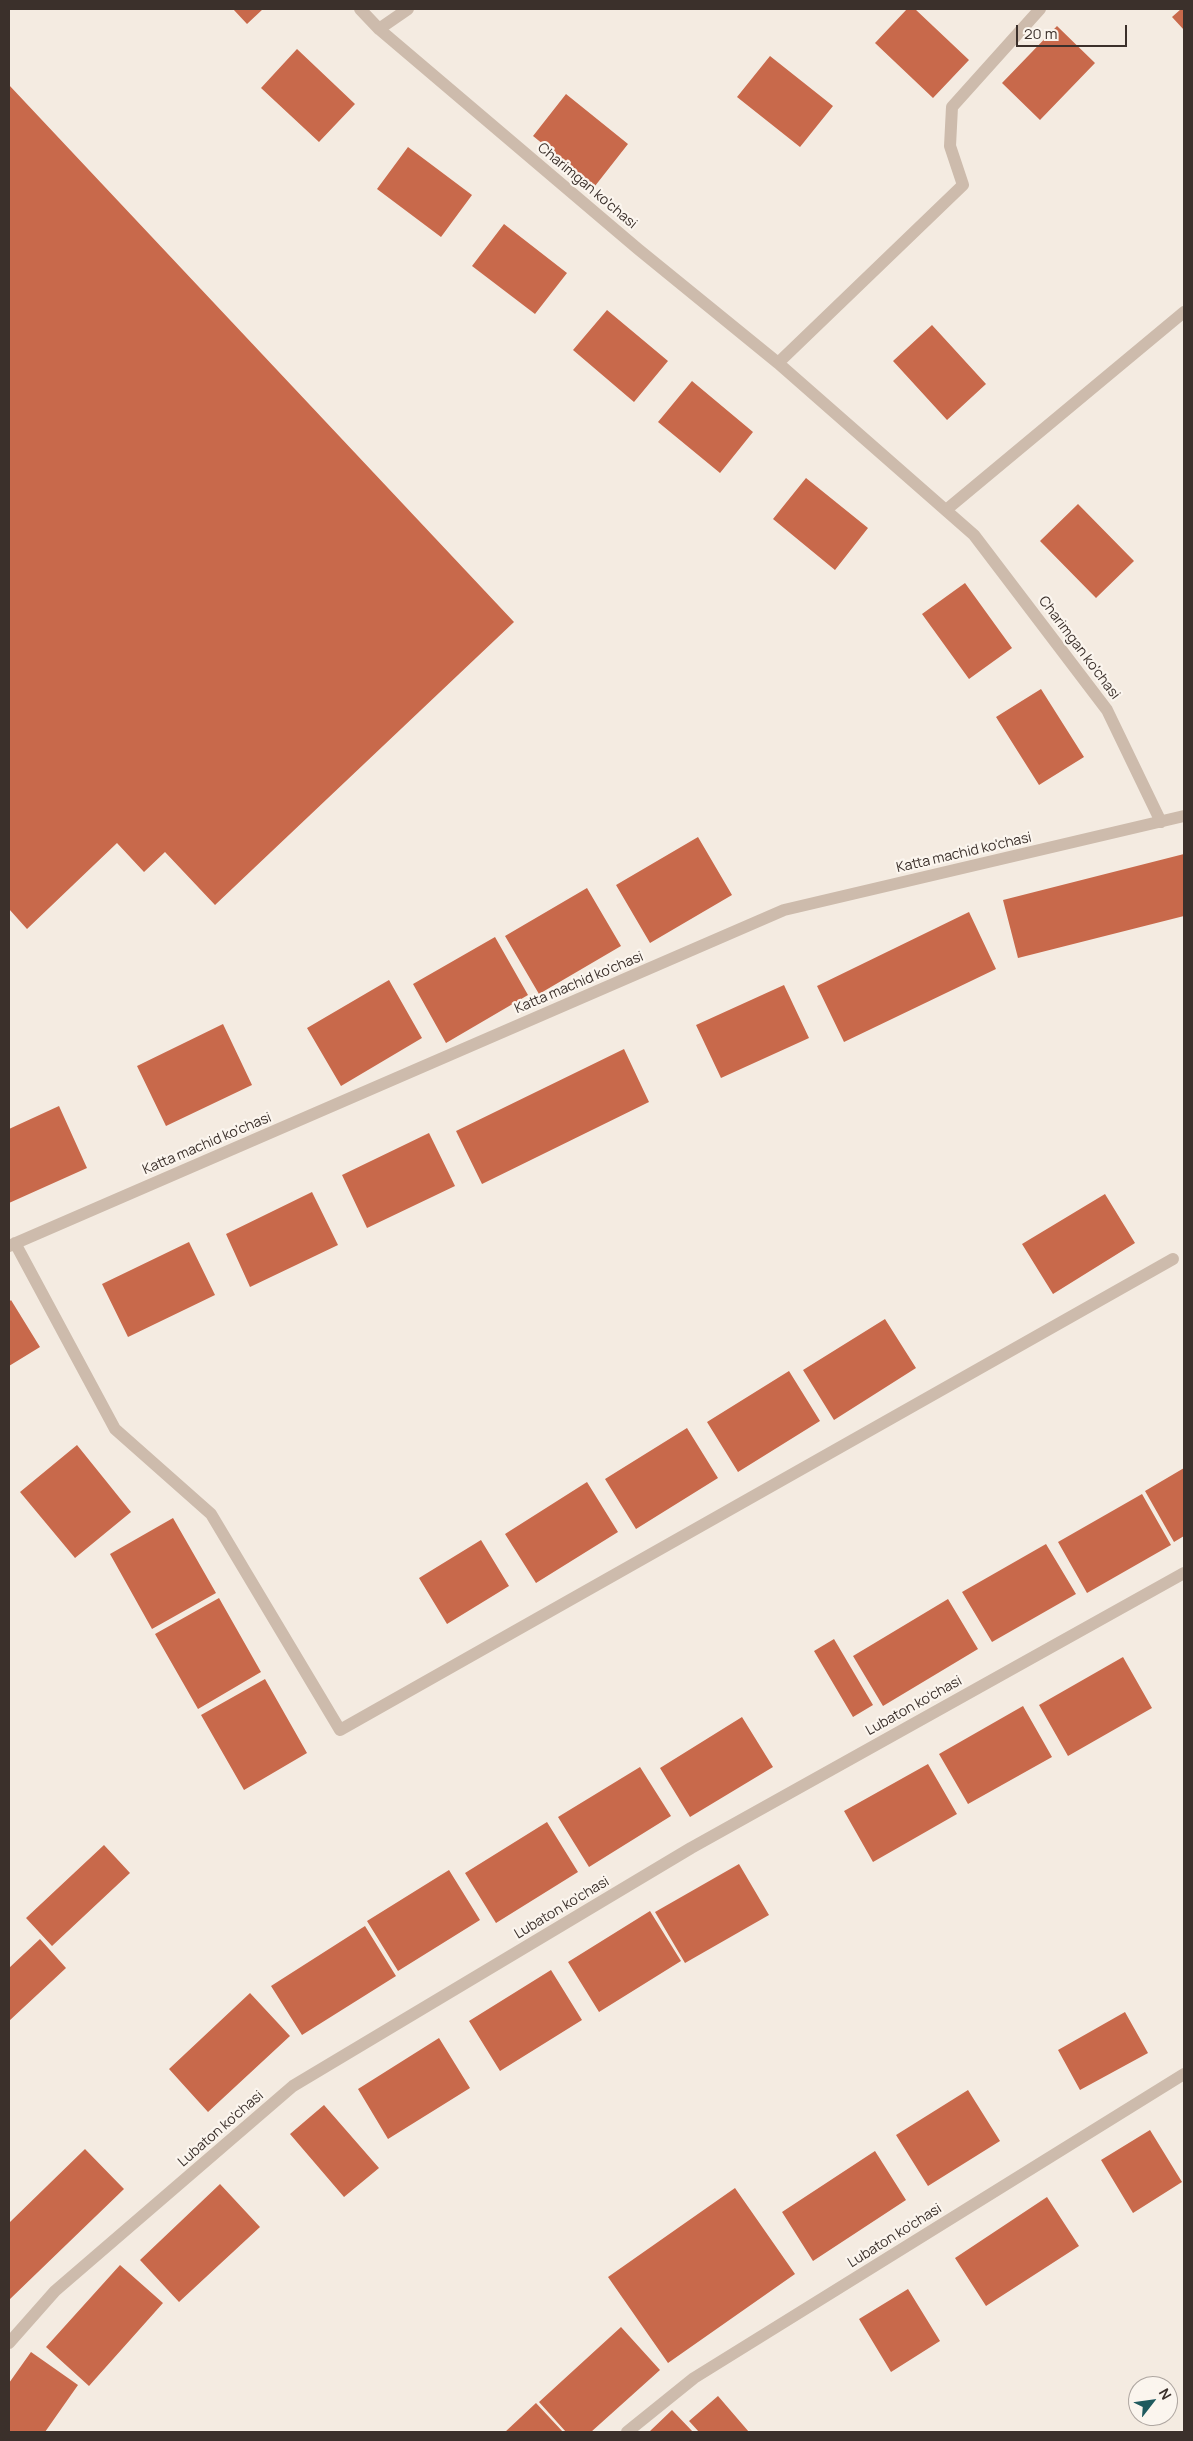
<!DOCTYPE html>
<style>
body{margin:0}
#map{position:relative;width:1193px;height:2441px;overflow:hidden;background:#f4ebe1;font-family:Manrope,sans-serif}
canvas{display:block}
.frame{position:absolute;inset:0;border:10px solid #3b302b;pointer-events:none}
.north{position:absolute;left:1128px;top:2376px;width:50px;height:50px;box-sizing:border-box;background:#fbf5ee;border:1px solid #aea6a0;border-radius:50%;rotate:60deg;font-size:14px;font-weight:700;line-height:20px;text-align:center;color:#3b302b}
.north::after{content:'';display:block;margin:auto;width:18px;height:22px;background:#1f5a5e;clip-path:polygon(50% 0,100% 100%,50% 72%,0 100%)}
.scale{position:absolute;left:1016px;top:25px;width:111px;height:22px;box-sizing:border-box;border:2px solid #3b302b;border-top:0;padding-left:6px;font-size:15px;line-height:18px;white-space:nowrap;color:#3b302b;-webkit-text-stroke:4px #fbf5ee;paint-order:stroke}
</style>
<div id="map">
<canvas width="1193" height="2441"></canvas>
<div class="frame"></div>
<div class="north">N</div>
<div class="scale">20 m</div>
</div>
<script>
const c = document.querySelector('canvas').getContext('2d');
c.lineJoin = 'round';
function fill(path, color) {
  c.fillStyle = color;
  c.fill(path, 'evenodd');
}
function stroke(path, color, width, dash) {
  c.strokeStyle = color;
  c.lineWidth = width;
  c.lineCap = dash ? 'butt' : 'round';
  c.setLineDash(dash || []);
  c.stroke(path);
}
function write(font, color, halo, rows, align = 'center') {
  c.font = font + ' Manrope,sans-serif';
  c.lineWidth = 4.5;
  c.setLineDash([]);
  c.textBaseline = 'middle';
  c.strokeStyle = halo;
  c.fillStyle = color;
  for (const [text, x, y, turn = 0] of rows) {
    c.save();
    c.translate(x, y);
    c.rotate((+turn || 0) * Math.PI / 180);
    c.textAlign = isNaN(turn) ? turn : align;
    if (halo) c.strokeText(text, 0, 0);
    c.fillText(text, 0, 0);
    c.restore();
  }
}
fill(new Path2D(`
 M233 9H263L247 24Z
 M907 9H915L969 60 933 98 875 43Z
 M1181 9H1184V30L1172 17Z
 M1057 26 1095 63 1040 120 1002 83Z
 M297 49 355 104 319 142 261 88Z
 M770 56 833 106 800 147 737 97Z
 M9 85 514 622 215 905 165 852 144 872 117 843 27 929 9 909Z
 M566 94 628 144 595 186 533 136Z
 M408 147 472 195 441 237 377 189Z
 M504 224 567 273 535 314 472 266Z
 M607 310 668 361 634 402 573 350Z
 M932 325 986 384 947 420 893 361Z
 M692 381 753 432 720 473 658 422Z
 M806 478 868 528 835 570 773 519Z
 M1078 504 1134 561 1096 598 1040 541Z
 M965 583 1012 648 969 679 922 614Z
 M1041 689 1084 757 1039 785 996 717Z
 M698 837 732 895 650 943 616 885Z
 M1184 854V916L1018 958 1003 900Z
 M587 888 621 946 539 994 505 936Z
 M969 912 996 969 844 1042 817 986Z
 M495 937 528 995 446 1043 413 984Z
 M389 980 422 1038 341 1086 307 1028Z
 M784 985 809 1038 721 1078 696 1025Z
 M223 1024 252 1085 166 1126 137 1066Z
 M624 1049 649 1102 482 1184 456 1131Z
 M59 1106 87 1168 9 1203V1129Z
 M429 1133 455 1186 367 1228 342 1175Z
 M312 1192 338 1245 250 1287 226 1234Z
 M1105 1194 1135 1243 1053 1294 1022 1244Z
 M189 1242 215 1295 128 1337 102 1284Z
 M11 1300 40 1347 9 1366V1302Z
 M885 1319 916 1368 834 1420 803 1370Z
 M789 1371 820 1421 738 1472 707 1422Z
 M687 1428 718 1478 636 1529 605 1479Z
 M77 1445 131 1512 75 1558 20 1492Z
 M1184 1468V1536L1174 1542 1145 1491Z
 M587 1482 618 1532 536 1583 505 1534Z
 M1142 1494 1171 1545 1087 1593 1058 1542Z
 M173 1518 216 1593 152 1629 110 1554Z
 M481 1540 509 1586 447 1624 419 1578Z
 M1046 1544 1076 1594 992 1642 962 1592Z
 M219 1598 261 1672 198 1709 155 1634Z
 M948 1599 978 1649 883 1706 853 1656Z
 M834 1639 873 1705 853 1717 814 1651Z
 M1123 1657 1152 1708 1068 1756 1039 1705Z
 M265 1679 307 1753 244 1790 201 1715Z
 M1023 1706 1052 1757 968 1804 939 1754Z
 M742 1717 773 1767 690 1817 660 1768Z
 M928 1764 957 1814 873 1862 844 1811Z
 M640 1767 671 1816 589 1867 558 1817Z
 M547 1822 578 1872 496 1923 465 1873Z
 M104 1845 130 1873 52 1946 26 1918Z
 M739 1864 769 1915 685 1963 655 1912Z
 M449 1870 480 1920 398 1971 367 1921Z
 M650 1911 681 1961 599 2012 568 1962Z
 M365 1926 396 1976 302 2035 271 1986Z
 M40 1939 66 1968 9 2021V1968Z
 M551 1970 582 2020 500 2071 469 2021Z
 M250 1993 290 2036 208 2112 169 2069Z
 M1125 2012 1148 2053 1080 2090 1058 2050Z
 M439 2038 470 2088 388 2139 358 2089Z
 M968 2090 1000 2141 928 2186 896 2135Z
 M324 2105 379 2168 344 2197 290 2134Z
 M1150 2130 1182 2182 1133 2213 1101 2160Z
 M85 2149 124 2189 9 2300V2223Z
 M875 2151 906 2200 813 2261 782 2212Z
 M220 2184 260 2227 179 2302 140 2260Z
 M735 2188 795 2274 668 2363 608 2277Z
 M1047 2197 1079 2246 986 2306 955 2258Z
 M120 2265 163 2303 89 2386 46 2347Z
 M908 2289 940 2341 891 2372 859 2319Z
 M621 2327 660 2370 591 2432H566L539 2402Z
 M31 2352 78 2385 45 2432H9V2383Z
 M718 2396 749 2432H699L689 2421Z
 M536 2403 563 2432H505Z
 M672 2410 693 2432H649Z`), '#c8694b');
stroke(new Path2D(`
 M360 9 379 29 638 249 778 363 974 535 1107 710 1161 822
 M379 29 408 9
 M778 363 963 185 950 146 952 107 1040 9
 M946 510 1184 312
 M15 1243 115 1429 211 1514 340 1730 1173 1259
 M9 1246 784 910 1184 816
 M9 2343 55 2291 293 2086 691 1848 1184 1573
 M627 2432 694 2378 1184 2074`), '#cdbbac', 12);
write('14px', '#3b302b', '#fbf5ee', [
 ["Charimgan ko'chasi",587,186,40],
 ["Charimgan ko'chasi",1079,648,53],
 ["Katta machid ko'chasi",964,853,-13],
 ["Katta machid ko'chasi",579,983,-23],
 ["Katta machid ko'chasi",207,1144,-23],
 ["Lubaton ko'chasi",914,1706,-29],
 ["Lubaton ko'chasi",562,1908,-31],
 ["Lubaton ko'chasi",221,2129,-41],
 ["Lubaton ko'chasi",895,2236,-32]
]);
</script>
